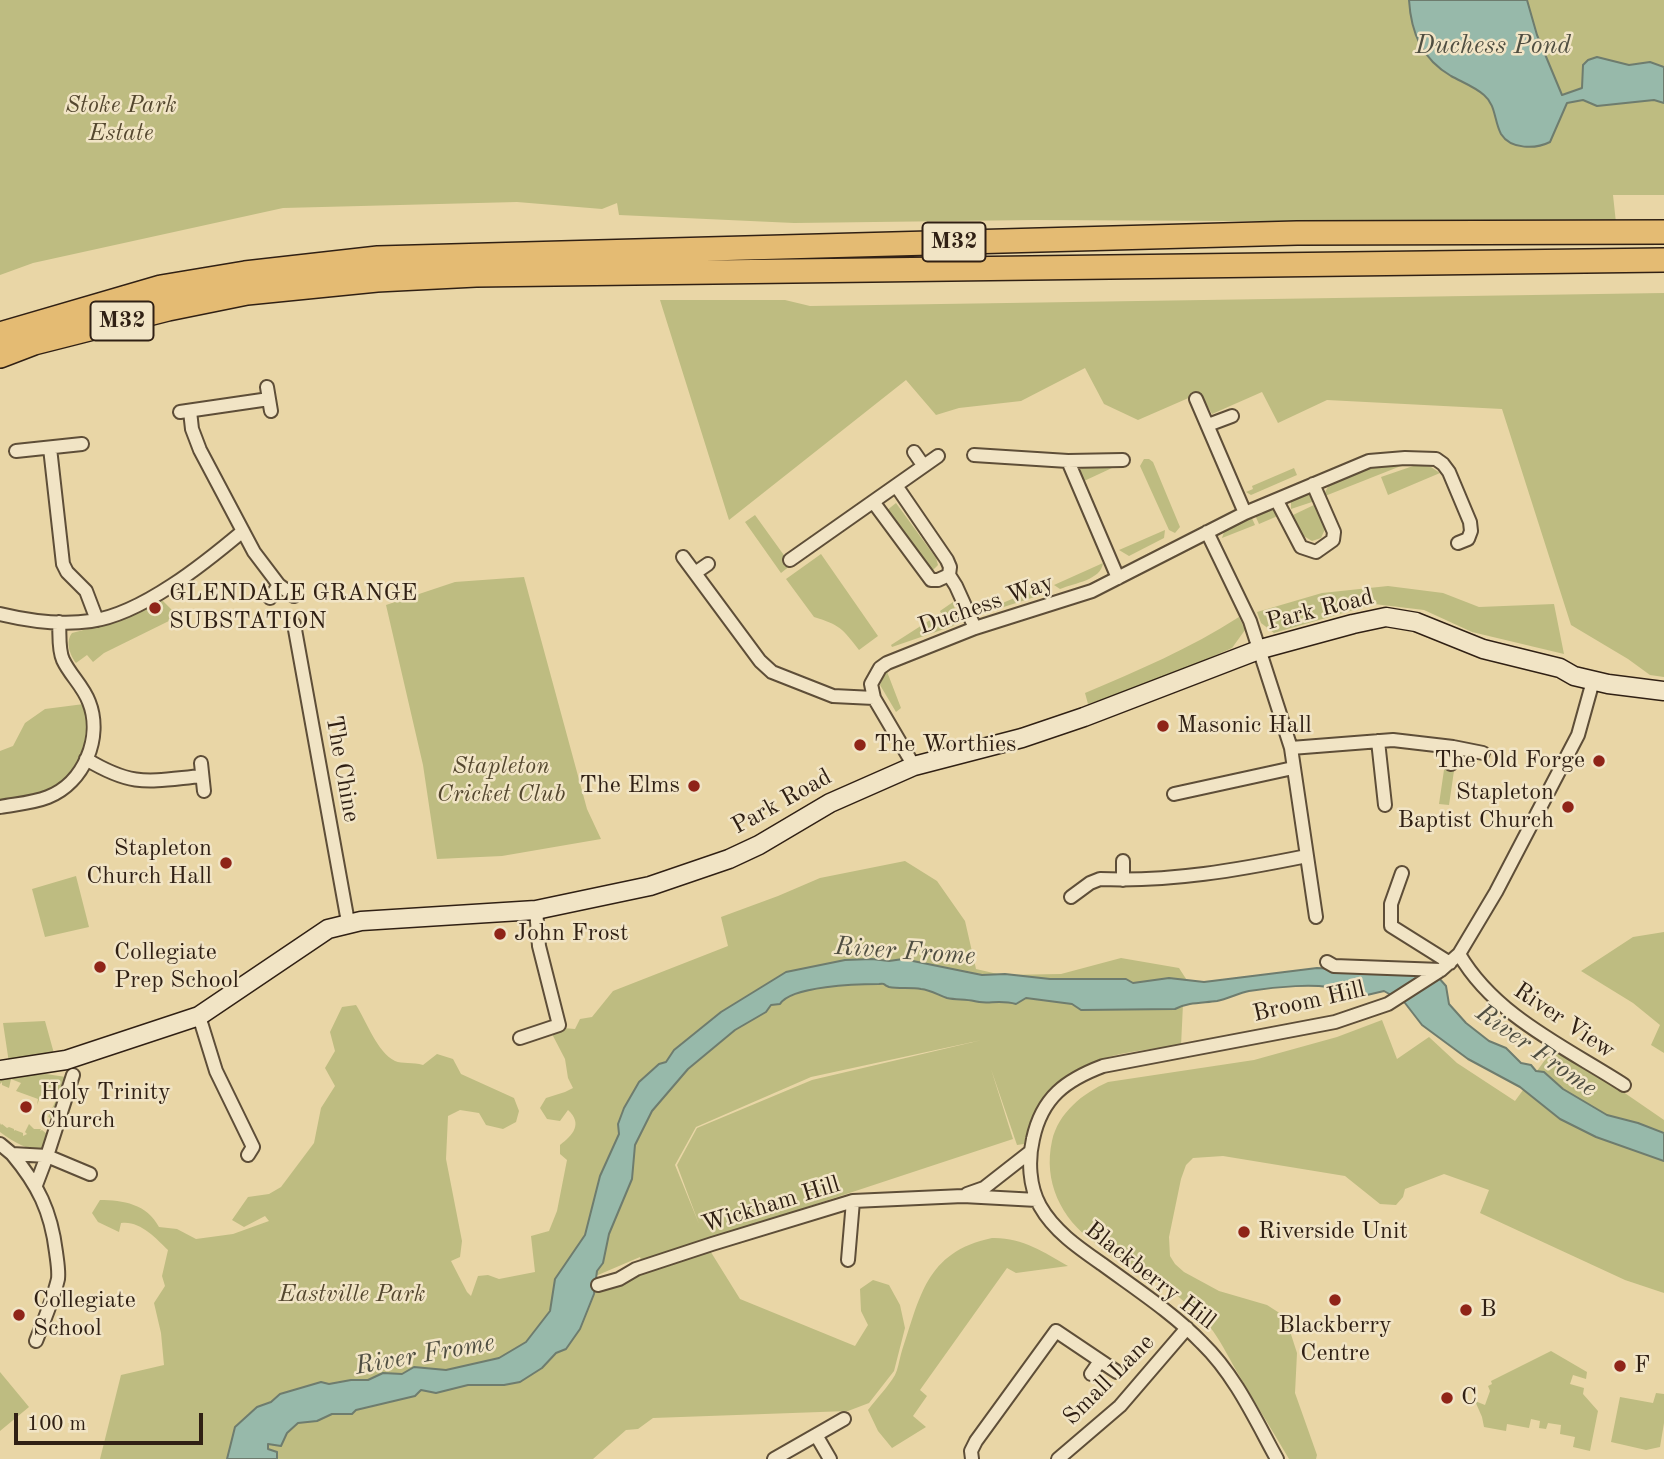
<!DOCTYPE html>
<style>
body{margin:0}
#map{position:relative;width:1664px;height:1459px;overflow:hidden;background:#e9d6a6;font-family:"Old Standard TT",serif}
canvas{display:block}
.scale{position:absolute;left:14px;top:1413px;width:189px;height:32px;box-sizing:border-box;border:4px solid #302014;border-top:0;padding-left:9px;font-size:21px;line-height:24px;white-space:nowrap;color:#302014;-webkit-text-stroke:5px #f1e4c5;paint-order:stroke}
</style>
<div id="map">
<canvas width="1664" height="1459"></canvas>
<div class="scale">100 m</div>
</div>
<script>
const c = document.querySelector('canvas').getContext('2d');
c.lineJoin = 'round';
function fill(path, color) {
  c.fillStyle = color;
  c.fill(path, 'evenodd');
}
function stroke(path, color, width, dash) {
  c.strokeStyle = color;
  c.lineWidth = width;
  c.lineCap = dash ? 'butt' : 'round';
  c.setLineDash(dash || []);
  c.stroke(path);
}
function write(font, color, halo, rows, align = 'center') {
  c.font = font + ' "Old Standard TT",serif';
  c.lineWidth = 5;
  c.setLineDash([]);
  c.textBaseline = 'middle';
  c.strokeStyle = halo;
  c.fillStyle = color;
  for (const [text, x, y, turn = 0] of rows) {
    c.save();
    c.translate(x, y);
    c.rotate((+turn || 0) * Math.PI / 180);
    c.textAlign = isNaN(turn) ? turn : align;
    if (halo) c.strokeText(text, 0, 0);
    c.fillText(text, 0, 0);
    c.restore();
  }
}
fill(new Path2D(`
 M0 0H1664V195H1613L1616 223 1035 220 794 223 619 215 617 203 602 209 517 202 283 208 33 263 0 275Z
 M1664 293V677L1650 675 1628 659 1571 625 1502 409 1327 400 1278 423 1262 392 1212 414 1200 393 1138 420 1104 404 1085 368 1021 401 959 408 936 415 906 380 729 520 660 300H785L810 306Z
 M1144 459H1149L1153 462 1180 527 1175 533 1169 530 1140 466Z
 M1108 462 1112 468 1084 481 1082 480 1080 470 1085 465Z
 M1411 462 1325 496C1324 482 1352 469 1366 465 1380 462 1397 463 1411 462Z
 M1416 465 1431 467 1440 473 1388 495 1381 477Z
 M1294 468 1297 475 1251 495 1246 492 1253 489 1252 486Z
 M1306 492 1315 501 1291 509V500Z
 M896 503 936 558 938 565 932 571 886 511Z
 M1316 504 1326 527 1321 538 1312 541 1302 535 1293 515Z
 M1271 507 1280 515 1259 524 1254 513Z
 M1250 514 1255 525 1222 538 1225 529Z
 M755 515 791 565 781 573 745 522Z
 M1165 530 1164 538 1129 556 1119 550Z
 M821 554 878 636 859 650C842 628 840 625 814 617L786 579Z
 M1103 563C1101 580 1075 583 1060 589L1054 585Z
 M524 577 587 809 601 839 502 856 437 859 423 765 386 605 455 582Z
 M1047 584 1051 589 1050 592 982 614 973 608 972 604 977 602 984 611Z
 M1388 586 1443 593 1479 607 1554 604 1564 654 1472 632 1424 610 1374 604 1274 633 1261 623 1257 612 1322 593Z
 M157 600 163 601 175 613V618L104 653 93 662 87 655 76 663C70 655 65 642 72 633L118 621 151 603 154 609 158 606Z
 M953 602 958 620 953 626 892 647 891 645 941 613 940 611Z
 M1239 617 1245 630 1232 648 1155 682 1088 704 1085 693C1139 670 1189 649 1239 617Z
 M886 669 901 708 896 712 880 685Z
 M84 704C92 740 82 778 44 792 30 797 14 798 0 801V751L13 746 25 723 45 709Z
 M1445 763 1455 764 1449 805 1439 804Z
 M905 861 937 881 965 921 976 969 1002 975 1061 974 1121 958 1179 968 1190 985 1183 1004 1181 1046C1127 1051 1074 1056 1040 1103 1031 1115 1028 1131 1024 1144L1017 1145 991 1069 1013 1139 704 1241 740 1299 855 1346 868 1325 861 1311 860 1289 873 1280 889 1285 900 1305 905 1328 894 1371 869 1403 848 1411 653 1418 638 1429 626 1430 593 1459H100L121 1375 164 1365 161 1333 154 1303 165 1286 162 1276 168 1250C156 1238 139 1220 121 1223L119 1232 98 1222 92 1213 100 1200C123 1200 147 1204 159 1227L177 1229 196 1239 233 1234 269 1221 265 1216 244 1227 232 1220 248 1197 269 1194 281 1187 314 1143 321 1108 335 1086 325 1068 335 1051 330 1032 342 1007 356 1005C367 1022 377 1052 395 1061 402 1064 413 1062 423 1065L437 1054 453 1059 461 1074 514 1098 519 1111 516 1122 503 1129 486 1125 479 1113 460 1110 448 1116 446 1159 462 1241 460 1257 451 1261 467 1292 471 1296 478 1276 488 1275 499 1279 535 1272 531 1236 549 1231 557 1211 567 1160 560 1154V1145C573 1135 583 1124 568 1110L560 1121 547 1119 540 1108 546 1098 565 1092 573 1088 568 1078 565 1059 552 1034 563 1028 575 1029 580 1019 592 1017 613 991 728 946 721 917 778 896 820 878ZM982 1040 812 1080 697 1128 677 1165 699 1224 675 1165 696 1127 811 1077ZM640 1257 645 1273 627 1281 593 1291 594 1275H598Z
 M76 876 89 927 45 937 32 889Z
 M1664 932V1053L1651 1045 1660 1025 1633 1003 1581 971 1633 937Z
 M1382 1020 1397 1059 1429 1037 1457 1063 1515 1101 1553 1049 1616 1087 1664 1120V1293L1625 1280 1480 1213 1489 1190 1444 1174 1405 1189 1403 1197 1396 1205 1380 1204 1345 1176 1223 1156 1193 1158 1186 1165 1181 1179 1169 1237 1170 1256 1175 1264 1184 1272 1219 1291 1267 1305 1281 1314 1288 1325 1297 1353 1295 1393 1317 1455 1316 1459H1289C1273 1432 1256 1404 1240 1377 1231 1362 1223 1345 1213 1331 1196 1309 1168 1287 1144 1272 1128 1262 1110 1254 1094 1242 1061 1219 1043 1181 1052 1141 1058 1113 1083 1093 1108 1082L1254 1060 1337 1037Z
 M45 1021 55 1057 9 1063 3 1023Z
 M46 1074 66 1077 53 1119 48 1117 56 1100 53 1093 48 1090 42 1092 37 1105 38 1099 16 1091 21 1083 11 1079 9 1088 2 1085V1082L0 1084V1077Z
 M0 1123 1 1125 2 1124 7 1128 9 1127 14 1129V1131L15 1130 23 1133V1136L27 1134 25 1132 29 1124 34 1129H41L40 1131 42 1130 47 1134 48 1133 46 1151C27 1150 15 1143 0 1132Z
 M992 1238C1021 1237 1044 1252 1068 1266L1016 1273 1007 1268 920 1390 927 1396 913 1416 926 1427 892 1448 878 1431 868 1410C877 1398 888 1387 895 1375 898 1369 899 1361 901 1354 920 1298 925 1252 992 1238Z
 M1551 1351 1587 1372 1586 1379 1573 1375 1570 1384 1584 1388 1583 1394 1598 1411 1590 1451 1573 1447 1575 1437 1560 1434 1561 1425 1548 1423 1546 1429 1539 1428 1540 1421 1531 1419 1529 1428 1507 1424 1506 1431 1484 1427 1482 1417 1475 1401 1485 1405 1490 1391 1488 1386 1492 1384 1491 1381Z
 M0 1372 29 1407 0 1431Z
 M1656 1393 1664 1394V1423L1660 1447 1646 1450 1611 1442 1620 1397 1653 1403Z`), '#bebc81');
const water = new Path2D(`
 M1409 0H1527L1537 35 1562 95 1582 88 1583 65 1588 60 1597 57 1629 65 1650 62 1664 67V103L1654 100 1597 106 1583 100 1567 103 1550 142C1536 149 1511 150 1501 134 1494 121 1496 105 1484 95 1475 87 1462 82 1451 76 1422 59 1411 33 1409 0Z
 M872 959 889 961 903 959 982 975 1005 974 1050 979H1126L1133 983 1169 978 1204 982 1317 968 1393 972 1438 977 1446 986 1449 1004 1466 1023 1489 1041 1506 1048 1521 1063 1531 1065 1536 1071 1544 1072 1563 1089 1607 1115 1638 1123 1664 1133V1161L1596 1137 1560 1119 1520 1087 1468 1059 1422 1025 1405 1003 1384 991 1367 995 1352 986 1340 991C1324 981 1268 988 1249 991 1238 993 1228 999 1217 1001 1203 1003 1188 1002 1175 1009L1081 1010 1072 1004 1026 998 1016 1004C999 999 987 1005 974 1001 965 999 956 1000 947 998 938 995 931 990 921 989 911 987 899 989 889 987 881 984 887 983 879 984 858 984 791 986 780 1004L771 1005 766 1012 735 1030 688 1069 652 1111 635 1145 632 1179 609 1234 603 1263 597 1271 594 1294 580 1329 566 1349 556 1353 542 1368 520 1382 504 1385H468L436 1393 421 1390 415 1396 356 1410 352 1414H332L317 1421 298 1423 287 1433 281 1446 268 1444V1449L277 1452V1459H227L235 1427 257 1407 271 1402 280 1394 321 1382 329 1384 351 1380H368L383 1373 402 1374 414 1367 446 1370 499 1358 526 1342 550 1311 555 1279 585 1235 600 1176 619 1134 618 1124 624 1108 639 1082 659 1064 666 1062 674 1050 721 1012 786 972 845 960Z`);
fill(water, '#97b9aa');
stroke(water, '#6e7c6e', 2);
const street = new Path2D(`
 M267 387 271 411
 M1196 399 1245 513
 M190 411 192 429 200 450 254 552 279 585 294 596
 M180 412 269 399
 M1208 425 1232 416
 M50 448 63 564 67 572 86 591 97 620
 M16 451 82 444
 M914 452 923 465
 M974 455 1068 461 1123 460
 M1068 461 1118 578
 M897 487 947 560 950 567 949 575 956 586 975 628
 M1277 501 1301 547 1316 552 1333 540 1334 532 1313 484
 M874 503 931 580H938L949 575
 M1207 532 1250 621 1291 748 1316 917
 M683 557 760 661 772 672 833 696 874 698
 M790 560 938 456
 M695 573 708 564
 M270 598 279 585
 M0 614C29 621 62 625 91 621 142 614 205 563 243 531
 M294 624 348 922
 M1378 741 1385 805
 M1291 748 1393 740 1453 747 1483 753
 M86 759C134 788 149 781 202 776
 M201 763 204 791
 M1451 764 1453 747
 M914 766 874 698 871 684 880 668 887 663 975 628 1092 591 1245 513 1369 461 1405 458 1436 459 1443 464 1449 472 1470 522 1471 531 1468 539 1458 543
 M1174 794 1293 768
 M0 807C16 804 33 803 48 797 84 783 103 737 89 702 83 686 70 675 63 660 58 649 60 634 59 622
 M1123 861V880
 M1402 873 1391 904V926L1450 963
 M1071 897 1090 883 1100 879C1171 882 1238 870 1307 856
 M1459 954C1495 1016 1565 1047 1624 1085
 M1327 962 1334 966 1441 970
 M199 1016 216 1071 253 1147 248 1155
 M520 1038 559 1025 539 946 536 910
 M0 1144 12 1154 47 1156 73 1075
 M12 1154C38 1185 51 1211 56 1252 57 1260 59 1270 58 1279 53 1300 44 1320 36 1341
 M36 1185 47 1156 90 1174
 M967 1194 984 1188 1030 1152
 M848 1260 853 1201
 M598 1285 619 1279 636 1269 712 1244 853 1201 963 1196 1037 1200
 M1091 1374 1100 1361
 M816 1435 830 1459
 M774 1459 844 1419
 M972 1459 971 1451 976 1441 1056 1331 1117 1372
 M1058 1459 1120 1406 1187 1328
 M1277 1459C1255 1419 1235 1375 1202 1343 1173 1313 1136 1289 1102 1264 1079 1248 1054 1231 1040 1206 1029 1186 1028 1160 1033 1139 1042 1097 1066 1080 1103 1066L1335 1022 1388 1004 1441 970 1459 954 1496 892 1578 735 1593 681`);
const secondary = new Path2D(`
 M0 1070 66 1060 199 1016 328 929 361 921 536 910 650 886 729 859 759 845 830 803 914 766 1022 738 1084 717 1261 649 1353 624 1386 617 1416 622 1483 649 1560 668 1574 676 1608 684 1664 691`);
const highway = new Path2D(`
 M0 334 161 287 245 273 378 258 1297 233 1664 232
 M0 356 34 343 168 309 247 293 377 280 476 275 1664 260`);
stroke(street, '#5e4e38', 16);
stroke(secondary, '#302014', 21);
stroke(highway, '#302014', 26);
stroke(street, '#f1e4c5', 12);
stroke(secondary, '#f1e4c5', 18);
stroke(highway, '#e4bb73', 23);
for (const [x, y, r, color] of [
 [155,608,7,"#8f2418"],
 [1163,726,7,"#8f2418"],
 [860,745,7,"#8f2418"],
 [1599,761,7,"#8f2418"],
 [694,786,7,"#8f2418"],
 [1568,807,7,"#8f2418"],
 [226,863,7,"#8f2418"],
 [500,934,7,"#8f2418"],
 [100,967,7,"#8f2418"],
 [26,1107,7,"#8f2418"],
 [1244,1232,7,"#8f2418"],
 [1335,1300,7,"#8f2418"],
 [1466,1310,7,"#8f2418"],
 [19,1315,7,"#8f2418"],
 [1620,1366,7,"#8f2418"],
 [1447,1398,7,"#8f2418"]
]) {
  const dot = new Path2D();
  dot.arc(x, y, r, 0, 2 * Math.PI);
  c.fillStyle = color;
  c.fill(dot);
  stroke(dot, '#f1e4c5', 2.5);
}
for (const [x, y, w] of [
 [954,242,63],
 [122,321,63]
]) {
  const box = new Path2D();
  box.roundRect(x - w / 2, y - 19.5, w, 39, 5);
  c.fillStyle = '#f1e4c5';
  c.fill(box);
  stroke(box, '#302014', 2);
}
write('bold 23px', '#302014', null, [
 ["M32",954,242],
 ["M32",122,321]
]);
write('italic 24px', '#54472f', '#f1e4c5', [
 ["Stoke Park",121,106],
 ["Estate",121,134],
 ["Stapleton",501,767],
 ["Cricket Club",501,795],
 ["Eastville Park",352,1295]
]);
write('24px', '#302014', '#f1e4c5', [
 ["GLENDALE GRANGE",169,594],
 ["SUBSTATION",169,622],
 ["Masonic Hall",1177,726],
 ["The Worthies",874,745],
 ["The Old Forge",1585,761,"right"],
 ["The Elms",680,786,"right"],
 ["Stapleton",1554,793,"right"],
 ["Baptist Church",1554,821,"right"],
 ["Stapleton",212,849,"right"],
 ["Church Hall",212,877,"right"],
 ["John Frost",514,934],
 ["Collegiate",114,953],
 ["Prep School",114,981],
 ["Holy Trinity",40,1093],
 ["Church",40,1121],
 ["Riverside Unit",1258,1232],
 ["Collegiate",33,1301],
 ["School",33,1329],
 ["B",1480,1310],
 ["Blackberry",1335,1326,"center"],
 ["Centre",1335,1354,"center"],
 ["F",1634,1366],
 ["C",1461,1398]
], 'left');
write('24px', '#302014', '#f1e4c5', [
 ["Duchess Way",986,605,-19],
 ["Park Road",1320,610,-14],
 ["The Chine",342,769,80],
 ["Park Road",782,802,-29],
 ["Broom Hill",1309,1002,-13],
 ["River View",1564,1021,34],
 ["Wickham Hill",771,1205,-17],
 ["Blackberry Hill",1150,1276,38],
 ["Small Lane",1109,1380,-45]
]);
write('italic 26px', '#4f4e41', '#f1e4c5', [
 ["Duchess Pond",1493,46],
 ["River Frome",905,952,4],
 ["River Frome",1536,1051,35],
 ["River Frome",425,1355,-10]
]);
</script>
